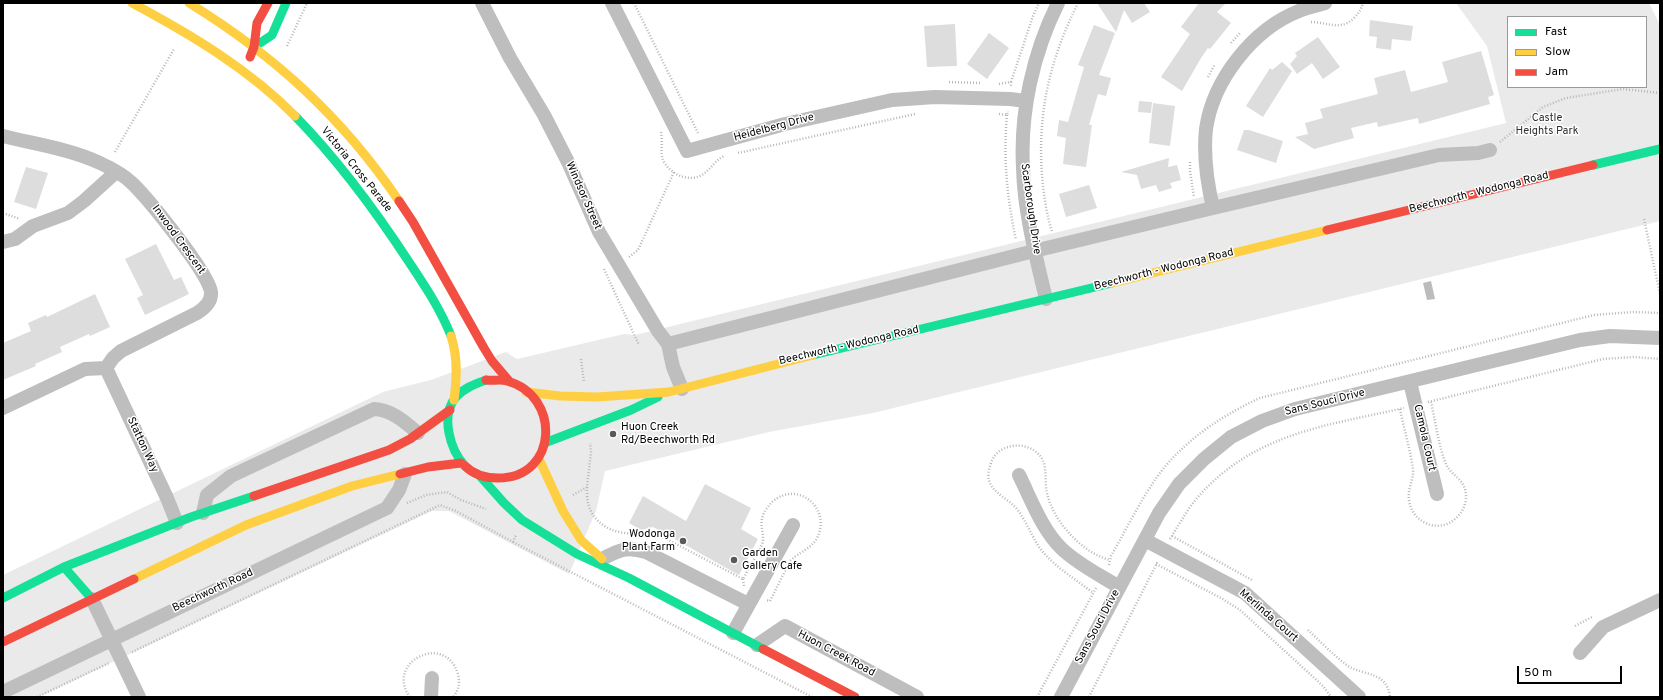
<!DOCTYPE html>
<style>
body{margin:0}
#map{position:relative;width:1663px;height:700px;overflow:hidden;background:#fff;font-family:Overpass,sans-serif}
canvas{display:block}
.frame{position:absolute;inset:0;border:4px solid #000;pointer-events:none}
.legend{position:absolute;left:1507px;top:16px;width:140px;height:72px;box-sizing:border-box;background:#fff;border:1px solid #999;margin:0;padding:5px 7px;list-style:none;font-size:12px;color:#000}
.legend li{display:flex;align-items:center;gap:8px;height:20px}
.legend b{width:20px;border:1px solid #999}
.scale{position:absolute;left:1517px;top:666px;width:105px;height:18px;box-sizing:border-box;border:2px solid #000;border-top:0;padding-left:5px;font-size:12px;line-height:14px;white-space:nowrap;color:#000;-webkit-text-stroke:3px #fff;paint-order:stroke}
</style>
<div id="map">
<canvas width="1663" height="700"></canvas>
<div class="frame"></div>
<ul class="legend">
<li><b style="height:5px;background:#16e098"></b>Fast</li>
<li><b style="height:5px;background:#ffcf43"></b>Slow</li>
<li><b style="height:5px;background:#f24e42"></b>Jam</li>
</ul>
<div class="scale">50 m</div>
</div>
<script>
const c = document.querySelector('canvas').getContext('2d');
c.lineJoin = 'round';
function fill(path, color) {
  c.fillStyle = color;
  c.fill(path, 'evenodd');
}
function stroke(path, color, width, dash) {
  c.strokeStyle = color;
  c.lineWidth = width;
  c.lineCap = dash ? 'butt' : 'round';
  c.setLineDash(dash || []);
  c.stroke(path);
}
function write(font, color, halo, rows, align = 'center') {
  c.font = font + ' Overpass,sans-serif';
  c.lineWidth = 3;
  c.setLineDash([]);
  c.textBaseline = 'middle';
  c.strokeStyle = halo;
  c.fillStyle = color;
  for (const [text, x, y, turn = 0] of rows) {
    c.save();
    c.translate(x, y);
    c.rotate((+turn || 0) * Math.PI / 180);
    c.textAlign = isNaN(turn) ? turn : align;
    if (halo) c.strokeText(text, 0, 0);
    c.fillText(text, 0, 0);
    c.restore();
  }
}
fill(new Path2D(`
 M1456 3H1649L1660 25V221L873 413 769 432 605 471 596 511 569 574 449 511H432L39 697H3V575L383 392 431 380 506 352 517 359 624 334 635 335 1506 123 1487 46ZM1508 17H1646V87H1508Z`), '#eaeaea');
fill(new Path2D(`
 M1431 281 1435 299 1427 300 1423 283Z`), '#bcbcbc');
fill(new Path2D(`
 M1097 3H1144L1150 12 1132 23 1124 10 1116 32Z
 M1199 3H1226L1217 12 1231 23 1210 49 1208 48 1201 58 1182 91 1161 77 1190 34 1181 27Z
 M1370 20 1413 26 1411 41 1392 39 1391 50 1376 48 1377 37 1369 36Z
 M955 24 957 66 927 67 924 26Z
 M1094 25 1115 33 1099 75 1111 78 1106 96 1098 94 1089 125H1092L1086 167 1063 164 1066 138 1057 136 1059 120 1068 122 1084 67 1078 65Z
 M989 33 1009 48 987 79 967 64Z
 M1318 37 1340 67 1323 79 1312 63 1297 74 1290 64 1297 56 1295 53Z
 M1481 51 1494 95 1488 97 1490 104 1419 124 1418 118 1378 127 1377 122 1351 128 1354 138 1314 149 1295 137 1308 134 1305 123 1323 118 1320 109 1378 94 1374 78 1405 70 1411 92 1448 82 1442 62Z
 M1282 62 1292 71 1263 117 1246 106 1270 68 1272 70Z
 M1139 101 1152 102 1151 113 1138 112Z
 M1153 103 1175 106 1170 146 1149 143Z
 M1244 130H1249L1283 141 1276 163 1237 150Z
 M1169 158 1168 167 1177 165 1181 180 1170 183 1172 188 1159 192 1156 185 1141 189 1137 175 1121 172Z
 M26 167 48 173 36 209 14 202Z
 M1089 185 1097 208 1066 217 1059 194Z
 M156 244 174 280 181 277 189 294 145 315 137 298 143 295 125 259Z
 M95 294 110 327 90 336 89 334 60 347 62 352 35 364 36 366 3 380V343L31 331 28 323 46 315 47 317Z
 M705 484 751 508 741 529 758 539 739 575 653 527 641 530 629 523 643 496 686 521Z`), '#ddd');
stroke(new Path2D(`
 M634 3 698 133
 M1311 22C1326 22 1340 31 1353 19 1358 14 1361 10 1363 3
 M1231 43 1240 33
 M287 46 307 3
 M1208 77 1215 64
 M949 82 980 83
 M1011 82 1033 16 1039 3
 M999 84 1011 82V87
 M999 114 1007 115 1008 111
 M1007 115C1003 157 1007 198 1016 240
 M661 132C663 141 660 153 663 160 669 173 686 182 700 176 709 172 714 161 724 156
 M1500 142 1543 107 1566 98 1623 89 1660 93
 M115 152 174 49
 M738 153 915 114
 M1190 162V171L1194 197
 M3 213 20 219
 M1644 219 1660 294
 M1052 231C1047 217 1045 201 1043 186 1036 119 1048 63 1078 3
 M629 257 638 250 674 172
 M604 269 639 345
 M581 359 584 382
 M1428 402 1603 359 1634 357 1660 359
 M1400 409C1404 429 1410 449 1413 469 1414 477 1410 484 1409 492 1407 507 1416 521 1431 525 1440 527 1449 525 1456 518 1462 513 1466 505 1466 497 1466 479 1452 477 1446 464 1439 448 1435 419 1431 402
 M587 487C587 492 587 498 588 503 595 531 626 538 651 531L743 579C747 571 762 548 763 541 764 529 757 522 767 508 791 475 835 506 816 540 810 549 798 553 790 561L770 601 766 600
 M573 495 587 487 591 452 590 443
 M407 503 426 495 447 492 461 500 486 509
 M1172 536 1252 580
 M1170 539C1179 525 1186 511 1197 498 1254 433 1325 426 1404 408
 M513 542 812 697
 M1156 564 1221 598 1240 610 1323 686 1331 697
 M1109 565 1111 556C1126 530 1140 501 1157 477 1183 441 1221 416 1260 398L1594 315 1633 312 1660 313
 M743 579 744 586
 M1092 592C1074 578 1053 566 1039 547 1032 536 1027 524 1020 513 1007 494 980 492 991 463 998 442 1029 440 1041 457 1048 467 1044 481 1047 493 1053 521 1082 553 1110 560
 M1575 626 1592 617
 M1308 630C1321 642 1334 656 1348 666 1364 676 1387 671 1390 697
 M132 652 440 505 456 511 513 542 516 535
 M37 697 109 663
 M410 697C384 663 445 631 458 674 460 683 459 690 453 697
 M1037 697 1096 588
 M1089 697 1158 561`), '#b8b8b8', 2.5, [1, 2]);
stroke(new Path2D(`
 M482 3 510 58 544 115 568 162 599 232 658 331 668 344 673 367 682 389
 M612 3 687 151 785 124 892 100 935 97 1010 99 1026 101
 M3 136C34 144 71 149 100 163 111 168 124 175 133 184 149 200 208 272 211 292 212 302 205 308 197 313L121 351 113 358 106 368 85 369 3 408
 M1213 208C1207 182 1203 156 1206 129 1213 80 1253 29 1299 11 1307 7 1316 6 1325 3
 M3 242 15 239 33 226 68 213 84 201 116 172
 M1046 299C1036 257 1024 211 1023 168 1020 112 1033 53 1058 3
 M668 344 1034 251 1213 208 1439 155 1478 153 1490 150
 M106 368 167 498 177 523
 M1410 382 1437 494
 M1019 475C1031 499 1042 530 1062 549 1079 565 1100 575 1119 587
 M203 513 207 495 231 476 374 409C392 410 405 422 418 433
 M1145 540 1245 593 1359 697
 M602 559C619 550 626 546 646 552L748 604
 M92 599 139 697
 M733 633 793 525
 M757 645 785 626 917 697
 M1580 653 1603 627 1660 600
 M3 692 387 508 399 490 405 474
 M431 697 432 678
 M1061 697 1159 513 1179 484 1204 459 1231 437 1262 421 1295 409 1580 340 1610 336 1660 338`), '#bebebe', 14);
stroke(new Path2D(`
 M254 47 272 35 286 3
 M295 116C339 161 375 210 409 262 425 286 441 310 451 336
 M1593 165 1660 149
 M813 355 1112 283
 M547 442 631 410 658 397
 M465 466C450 450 440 415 456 397 464 388 475 384 486 380
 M480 476 504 503 522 520 577 554 629 578 763 649
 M64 567 92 599
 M3 598 64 567 191 517 254 496`), '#16e098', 9);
stroke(new Path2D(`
 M132 3C190 34 249 69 295 116
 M189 3C275 56 342 117 399 201
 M1112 283 1327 230
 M451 336C458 357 457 378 454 400
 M526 392 560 396 597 397 669 392 813 355
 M539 459 563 511 581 540 602 559
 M134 579 246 525 352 486 400 474`), '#ffcf43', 9);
stroke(new Path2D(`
 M250 57 254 47 257 23 268 3
 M399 201 413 222 484 348 492 361 509 381
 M1327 230 1593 165
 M465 466C474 475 485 478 498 478 559 478 561 395 507 381 501 379 493 381 486 380
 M400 474 428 467 461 463
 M254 496 389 450 410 439 450 410
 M3 642 134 579
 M763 649 855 697`), '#f24e42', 9);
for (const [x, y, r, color] of [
 [613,434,4,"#595959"],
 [683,541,4,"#595959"],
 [734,560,4,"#595959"]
]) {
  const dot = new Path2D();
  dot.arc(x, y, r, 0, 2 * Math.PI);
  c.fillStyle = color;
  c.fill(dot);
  stroke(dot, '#fff', 1.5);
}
write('11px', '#303030', '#fff', [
 ["Castle",1547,119],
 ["Heights Park",1547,132]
]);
write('11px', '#000', '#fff', [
 ["Heidelberg Drive",774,128,-15],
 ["Victoria Cross Parade",356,170,51],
 ["Beechworth - Wodonga Road",1479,193,-14],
 ["Windsor Street",583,196,66],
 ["Scarborough Drive",1030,209,82],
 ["Inwood Crescent",178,240,54],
 ["Beechworth - Wodonga Road",1164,270,-14],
 ["Beechworth - Wodonga Road",849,346,-13],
 ["Sans Souci Drive",1325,403,-14],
 ["Camola Court",1424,438,77],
 ["Statton Way",142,445,65],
 ["Beechworth Road",213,591,-25],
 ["Merlinda Court",1268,616,41],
 ["Sans Souci Drive",1098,627,-62],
 ["Huon Creek Road",836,654,28]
]);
write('11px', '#000', '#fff', [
 ["Huon Creek",621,428],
 ["Rd/Beechworth Rd",621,441],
 ["Wodonga",675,535,"right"],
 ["Plant Farm",675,548,"right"],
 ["Garden",742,554],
 ["Gallery Cafe",742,567]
], 'left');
</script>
